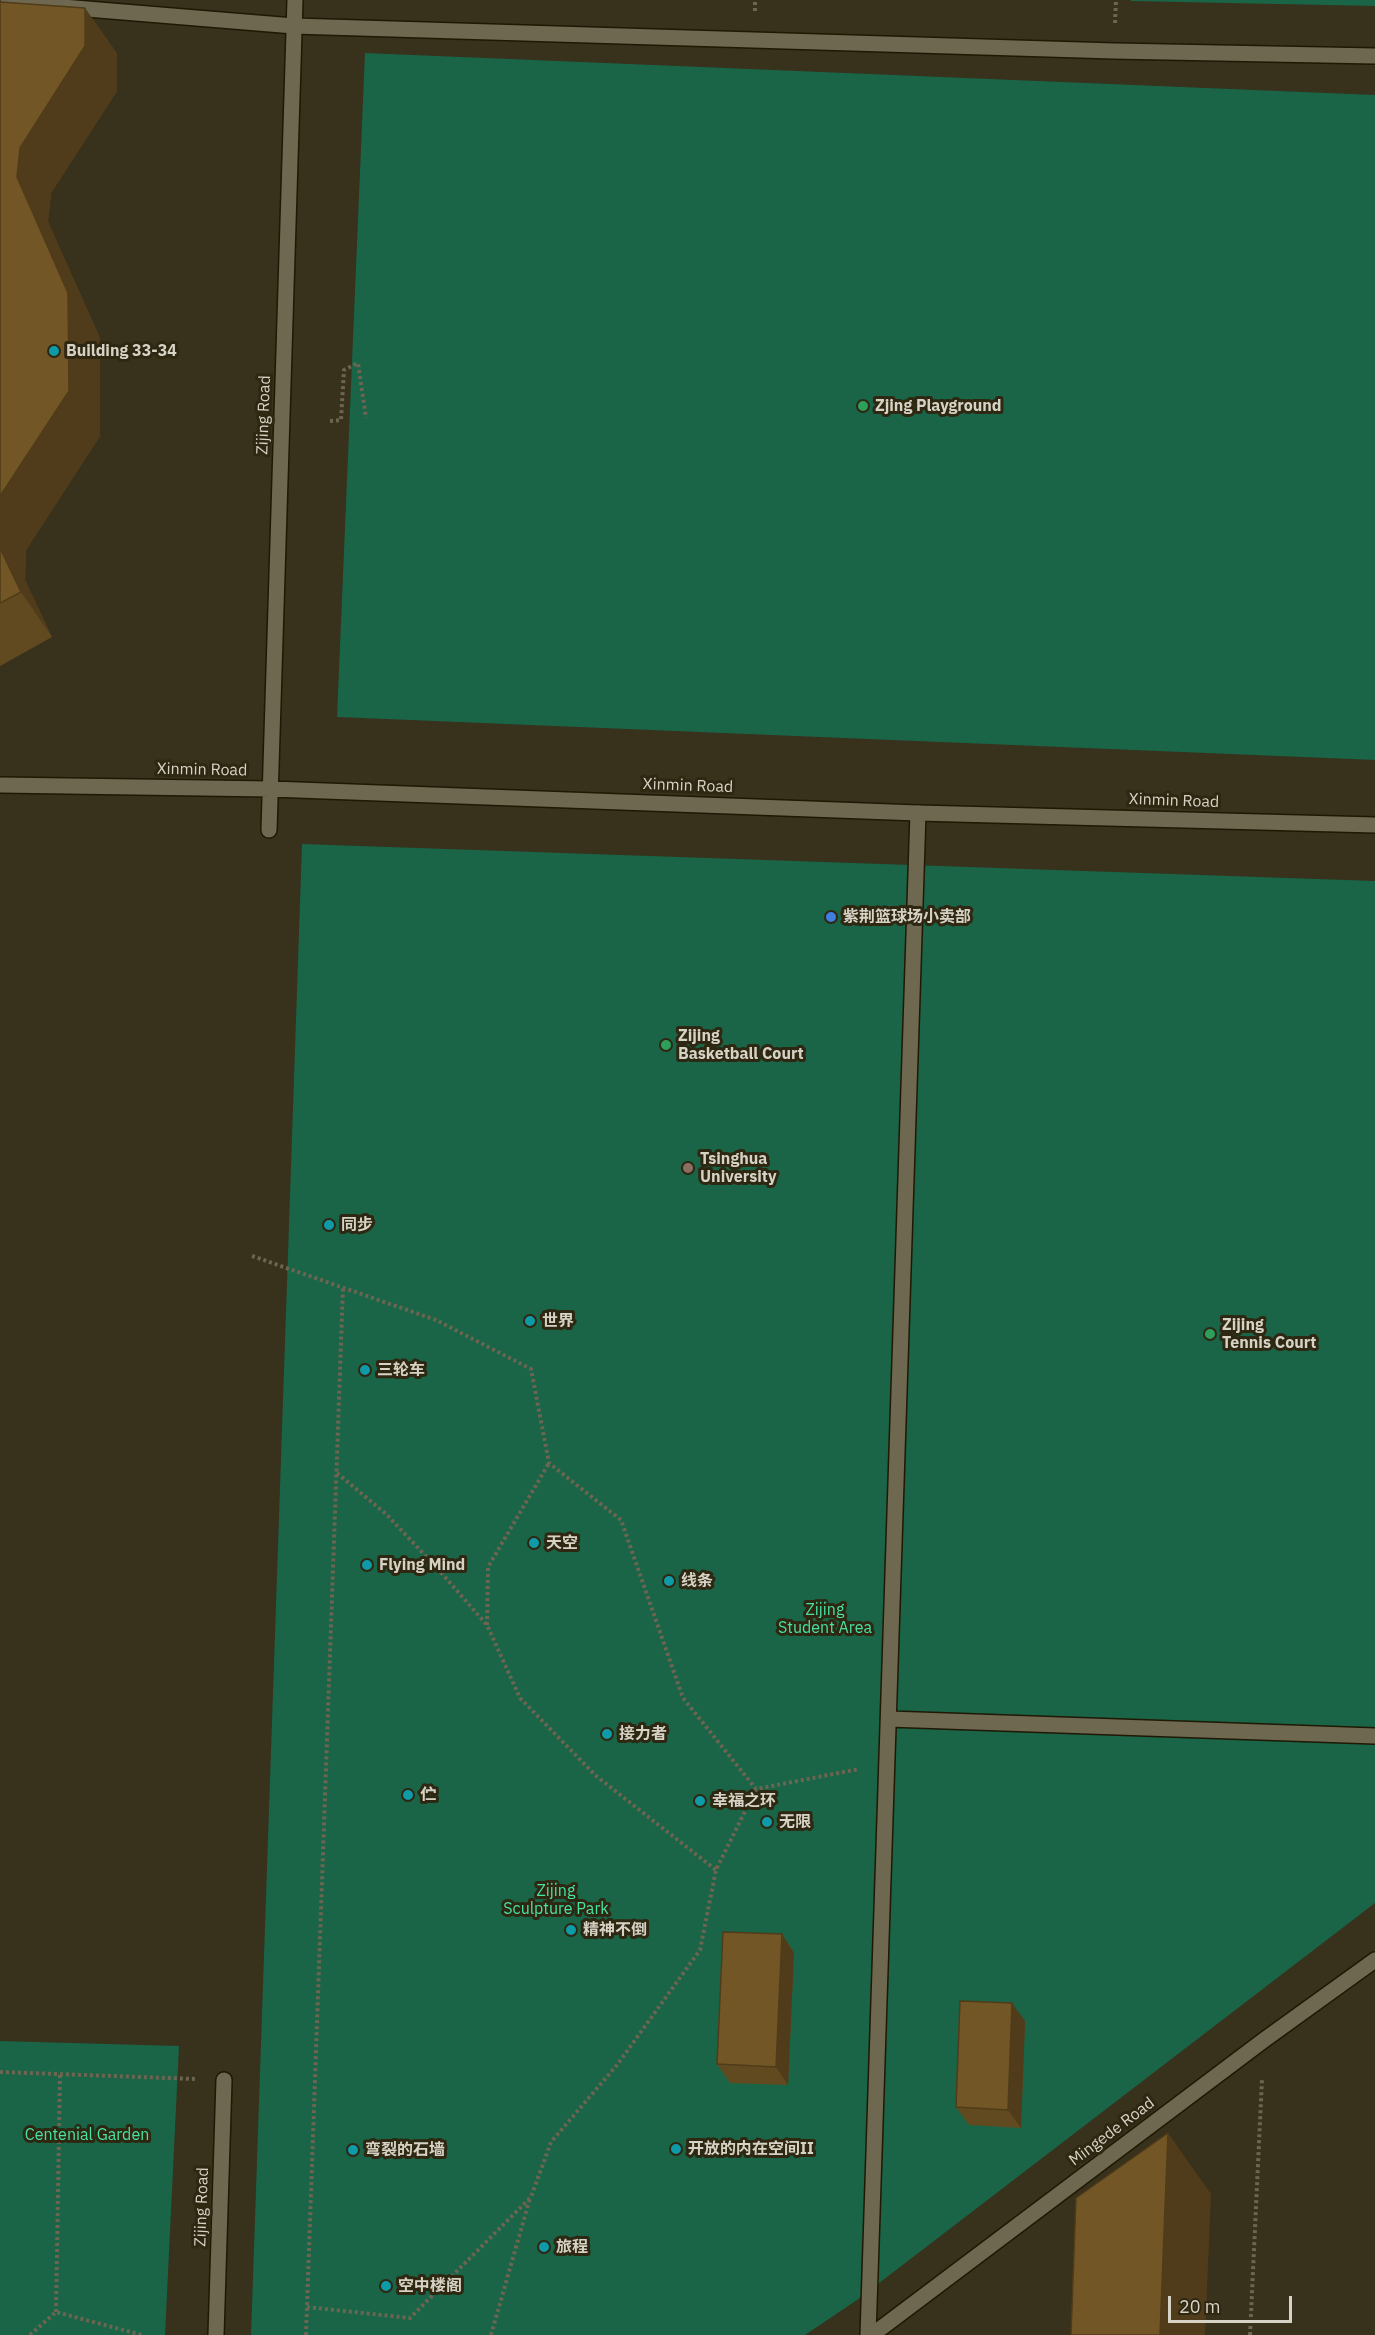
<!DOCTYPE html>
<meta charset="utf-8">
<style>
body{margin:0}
#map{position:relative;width:1375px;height:2335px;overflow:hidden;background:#38311b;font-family:"IBM Plex Sans",sans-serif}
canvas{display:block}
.scale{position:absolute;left:1168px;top:2296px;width:124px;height:27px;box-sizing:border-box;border:3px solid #d6d2c5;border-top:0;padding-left:8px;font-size:18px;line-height:21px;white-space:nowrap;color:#d6d2c5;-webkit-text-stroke:4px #2e2711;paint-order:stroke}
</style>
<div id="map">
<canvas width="1375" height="2335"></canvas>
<div class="scale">20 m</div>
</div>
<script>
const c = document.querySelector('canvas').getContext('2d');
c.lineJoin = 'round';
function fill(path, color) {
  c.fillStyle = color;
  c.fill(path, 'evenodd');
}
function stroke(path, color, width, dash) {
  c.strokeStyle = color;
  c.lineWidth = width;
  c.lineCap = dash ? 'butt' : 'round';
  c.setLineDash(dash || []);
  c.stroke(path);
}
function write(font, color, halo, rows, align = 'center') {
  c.font = font + ' "IBM Plex Sans","Noto Sans SC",sans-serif';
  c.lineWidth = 6;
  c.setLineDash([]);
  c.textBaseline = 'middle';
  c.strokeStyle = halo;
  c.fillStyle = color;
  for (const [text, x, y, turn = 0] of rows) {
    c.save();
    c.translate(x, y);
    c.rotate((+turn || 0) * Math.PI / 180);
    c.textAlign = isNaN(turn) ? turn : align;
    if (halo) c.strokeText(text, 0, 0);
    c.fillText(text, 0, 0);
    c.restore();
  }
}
fill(new Path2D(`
 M1375 0V6L1131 1V0Z
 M365 53 1375 95V760L337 717Z
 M302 844 1375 881V1903L857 2300 805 2335H251Z
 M0 2041 179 2046 165 2335H0Z`), '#1a6447');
const service = new Path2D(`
 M8 0 14 3 294 26
 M889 1719 1375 1736
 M868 2335 918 813`);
const minor = new Path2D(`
 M294 26 1114 51 1375 56
 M0 785 271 789 918 813 1375 825
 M269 830 295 0
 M216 2335 224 2080
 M872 2335 1264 2040 1375 1960`);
stroke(service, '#1f1804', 18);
stroke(minor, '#1f1804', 18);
stroke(new Path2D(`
 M755 11V0
 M1115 23 1116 0
 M330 421 341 420 344 370 358 363 366 418
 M252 1256 436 1320 531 1369 549 1463 621 1520 683 1698 756 1789 859 1769
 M337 1473 386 1514 437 1568 487 1625 520 1698 595 1775 716 1870
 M487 1625 488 1567 549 1463
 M0 2072 196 2079
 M307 2307 410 2318 531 2197 551 2142 617 2065 700 1950 716 1870 756 1789
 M56 2312 60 2074
 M30 2335 56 2312 142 2335
 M306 2335 343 1286
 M491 2335 530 2198
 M1250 2335 1262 2079`), '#6b6551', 4, [3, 3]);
stroke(service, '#6f6850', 15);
stroke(minor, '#6f6850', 15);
fill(new Path2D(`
 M0 2 117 53V91L51 193 48 222 100 338V436L26 550 25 580 52 637 0 666Z
 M782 1934 794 1953 788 2085 730 2083 717 2064Z
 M1025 2021 1021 2128 969 2125 956 2107Z`), '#624a20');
fill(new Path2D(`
 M85 8 117 53V91L51 193 48 222 100 338V436L26 550 25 580 52 637 21 592 0 548V496L17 177 20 148Z
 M782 1934 794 1953 788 2085 776 2067Z
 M1012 2003 1025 2021 1021 2128 1008 2110Z
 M1168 2133 1211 2194 1205 2335H1160Z`), '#503c1a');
const building = new Path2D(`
 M0 2 85 8V46L20 148 17 177 68 293 69 391 0 496Z
 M0 548 21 592 0 603Z
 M723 1932 782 1934 776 2067 717 2064Z
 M960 2001 1012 2003 1008 2110 956 2107Z
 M1168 2133 1160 2335H1071L1076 2198Z`);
fill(building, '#725625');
stroke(building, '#503c1a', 1.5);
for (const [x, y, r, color] of [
 [54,351,6,"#0f9aa8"],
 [863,406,6,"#2e9e5b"],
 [831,917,6,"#3f7fe0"],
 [666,1045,6,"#2e9e5b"],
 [688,1168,6,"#8d6e63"],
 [329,1225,6,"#0f9aa8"],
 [530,1321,6,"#0f9aa8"],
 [1210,1334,6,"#2e9e5b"],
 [365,1370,6,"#0f9aa8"],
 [534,1543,6,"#0f9aa8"],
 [367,1565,6,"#0f9aa8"],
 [669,1581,6,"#0f9aa8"],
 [607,1734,6,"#0f9aa8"],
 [408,1795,6,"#0f9aa8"],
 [700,1801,6,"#0f9aa8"],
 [767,1822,6,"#0f9aa8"],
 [571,1930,6,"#0f9aa8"],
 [676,2149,6,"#0f9aa8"],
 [353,2150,6,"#0f9aa8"],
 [544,2247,6,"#0f9aa8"],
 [386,2286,6,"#0f9aa8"]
]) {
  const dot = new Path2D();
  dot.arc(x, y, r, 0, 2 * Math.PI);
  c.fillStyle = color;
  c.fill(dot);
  stroke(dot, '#2e2711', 2);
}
write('bold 16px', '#d6d2c5', '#2e2711', [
 ["Building 33-34",66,351],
 ["Zjing Playground",875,406],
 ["紫荆篮球场小卖部",843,917],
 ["Zijing",678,1036],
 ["Basketball Court",678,1054],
 ["Tsinghua",700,1159],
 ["University",700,1177],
 ["同步",341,1225],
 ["世界",542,1321],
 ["Zijing",1222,1325],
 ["Tennis Court",1222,1343],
 ["三轮车",377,1370],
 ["天空",546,1543],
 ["Flying Mind",379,1565],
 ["线条",681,1581],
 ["接力者",619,1734],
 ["伫",420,1795],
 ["幸福之环",712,1801],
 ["无限",779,1822],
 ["精神不倒",583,1930],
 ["开放的内在空间II",688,2149],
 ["弯裂的石墙",365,2150],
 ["旅程",556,2247],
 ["空中楼阁",398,2286]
], 'left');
write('16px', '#d6d2c5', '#2e2711', [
 ["Zijing Road",264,415,-88],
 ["Xinmin Road",202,770,1],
 ["Xinmin Road",688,786,2],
 ["Xinmin Road",1174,801,2],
 ["Mingede Road",1112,2132,-37],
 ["Zijing Road",202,2207,-88]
]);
write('16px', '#47e2a5', '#2e2711', [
 ["Zijing",825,1610],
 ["Student Area",825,1628],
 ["Zijing",556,1891],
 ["Sculpture Park",556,1909],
 ["Centenial Garden",87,2135]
]);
</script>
